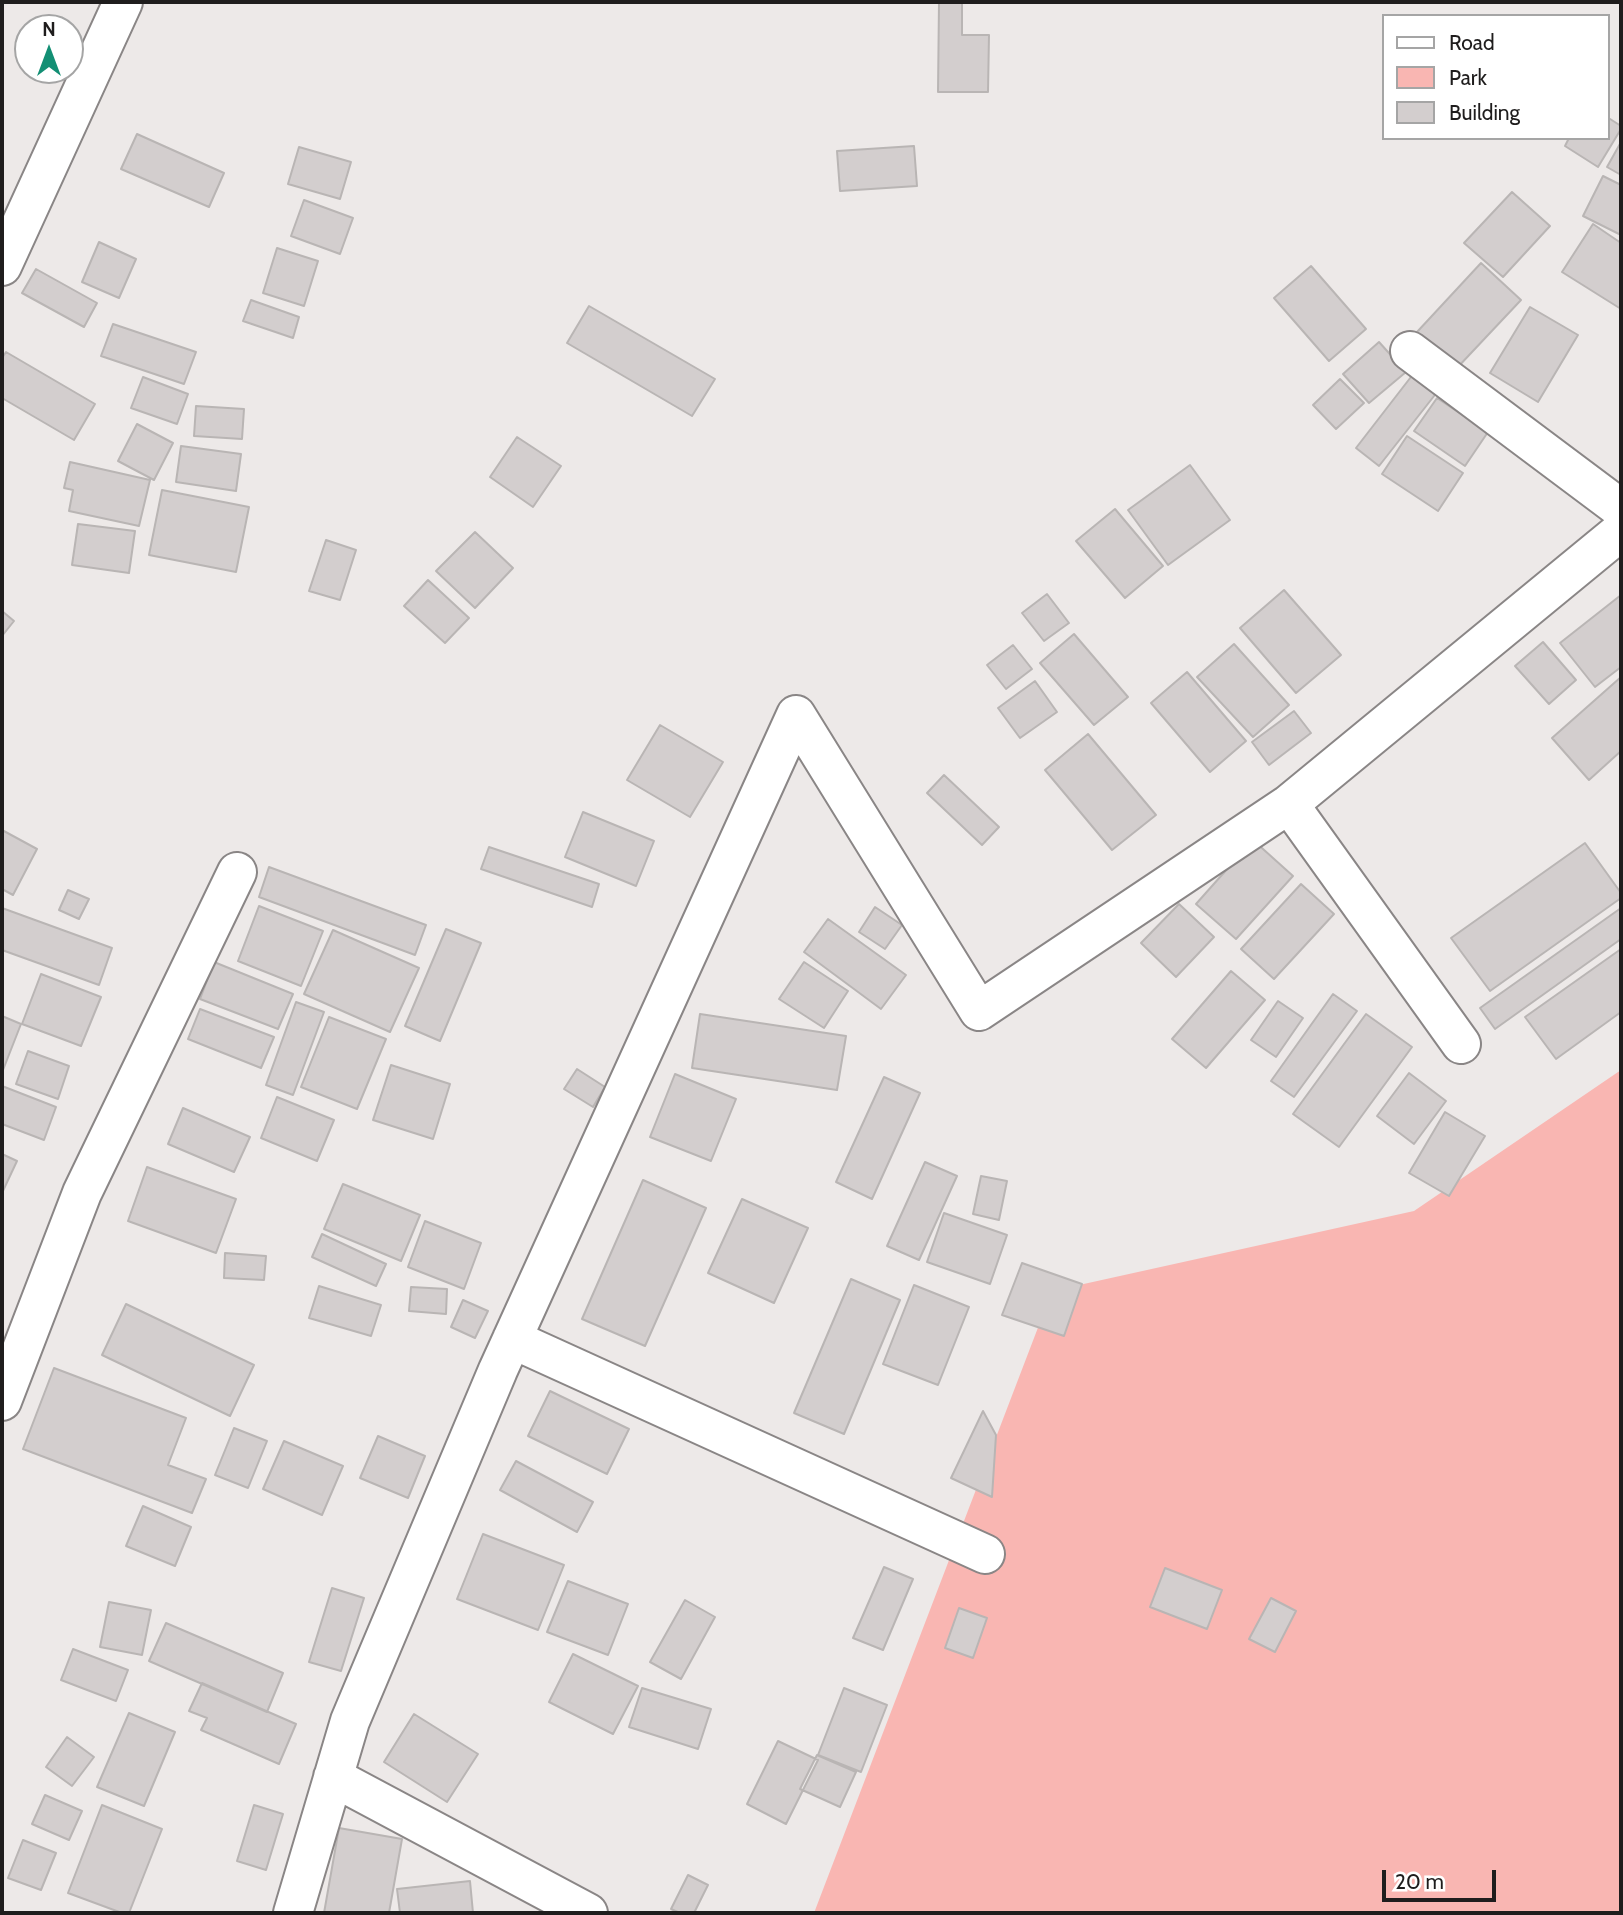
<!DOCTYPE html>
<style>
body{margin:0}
#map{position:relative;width:1623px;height:1915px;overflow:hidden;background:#ede9e8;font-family:Cabin,sans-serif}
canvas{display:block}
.frame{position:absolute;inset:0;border:4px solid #1f1d1d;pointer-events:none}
.legend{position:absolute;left:1382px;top:14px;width:228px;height:126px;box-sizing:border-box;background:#fff;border:2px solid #a5a5a5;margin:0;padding:9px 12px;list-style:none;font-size:21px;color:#1f1d1d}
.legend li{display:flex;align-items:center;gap:14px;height:35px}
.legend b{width:35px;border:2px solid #a5a5a5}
.north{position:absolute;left:14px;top:14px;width:70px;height:70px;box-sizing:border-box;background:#fff;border:2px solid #a5a5a5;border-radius:50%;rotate:0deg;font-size:19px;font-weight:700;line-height:28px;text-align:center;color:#1f1d1d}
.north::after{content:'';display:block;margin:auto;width:24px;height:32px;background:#138f74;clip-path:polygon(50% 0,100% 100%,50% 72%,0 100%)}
.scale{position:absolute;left:1382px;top:1870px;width:114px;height:32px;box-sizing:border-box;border:4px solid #1f1d1d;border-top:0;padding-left:9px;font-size:21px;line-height:24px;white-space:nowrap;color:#1f1d1d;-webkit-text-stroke:5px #fff;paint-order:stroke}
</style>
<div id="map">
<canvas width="1623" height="1915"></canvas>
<div class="frame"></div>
<ul class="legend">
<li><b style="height:9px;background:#fff"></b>Road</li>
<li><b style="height:19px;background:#f9b6b2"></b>Park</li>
<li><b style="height:19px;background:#d3cece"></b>Building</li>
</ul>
<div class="north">N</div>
<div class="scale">20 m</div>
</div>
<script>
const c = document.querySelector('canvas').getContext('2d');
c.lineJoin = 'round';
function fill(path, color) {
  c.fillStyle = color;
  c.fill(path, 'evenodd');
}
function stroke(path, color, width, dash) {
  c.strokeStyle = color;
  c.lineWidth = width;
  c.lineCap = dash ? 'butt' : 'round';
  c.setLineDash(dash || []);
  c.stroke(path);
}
fill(new Path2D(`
 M1621 1070V1913H814L1052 1291 1414 1211Z`), '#f9b6b2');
const building = new Path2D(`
 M939 2H962V35H989L988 92H938Z
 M1607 117 1621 126V129L1598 167 1565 146 1569 138H1607Z
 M137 134 224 173 209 207 121 169Z
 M1621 142V175L1607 167Z
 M914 146 917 186 840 191 837 151Z
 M299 147 351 162 340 199 288 184Z
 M1603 176 1621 185V235L1583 216Z
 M1512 192 1550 226 1503 277 1464 243Z
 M304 200 353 218 340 254 291 236Z
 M1593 224 1621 243V309L1562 272Z
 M99 242 136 259 119 298 82 282Z
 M277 248 318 261 304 306 263 293Z
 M1481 263 1521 300 1456 369 1417 332Z
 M1311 266 1366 329 1329 361 1274 298Z
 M36 269 97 303 84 327 22 293Z
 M251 300 299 317 293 338 243 321Z
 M589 306 715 379 692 416 567 343Z
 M1530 307 1578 335 1538 402 1490 373Z
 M113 324 196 352 184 384 101 356Z
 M1379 342 1406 372 1369 403 1343 374Z
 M6 352 95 404 74 440 2 398V358Z
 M1414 373 1438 391 1379 466 1356 448Z
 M143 377 188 394 177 424 131 408Z
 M1340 379 1364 403 1336 429 1313 405Z
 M1437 398 1488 432 1465 466 1414 431Z
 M196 406 244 409 242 439 194 436Z
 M137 424 173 443 154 480 118 461Z
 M1407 436 1463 473 1438 511 1382 474Z
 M517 437 561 466 533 507 490 477Z
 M181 446 241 454 236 491 176 482Z
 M70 462 150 480 139 526 69 511 73 490 64 488Z
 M1190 465 1230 520 1168 565 1128 510Z
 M162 490 249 507 236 572 149 555Z
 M1115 509 1163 566 1125 598 1076 541Z
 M78 524 135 531 129 573 72 565Z
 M475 532 513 568 475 608 436 571Z
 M326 540 356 550 340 600 309 591Z
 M428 580 469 618 445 643 404 606Z
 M1284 590 1341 655 1296 693 1240 628Z
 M1047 594 1069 623 1044 641 1022 613Z
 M1621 595V667L1595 687 1560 643Z
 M2 611 14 621 2 636Z
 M1074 634 1128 697 1094 725 1040 663Z
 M1543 642 1576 680 1549 704 1515 666Z
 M1234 644 1289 705 1253 737 1197 677Z
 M1013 645 1032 669 1006 689 987 665Z
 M1187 672 1246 741 1210 772 1151 703Z
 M1621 677V751L1589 780 1552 738Z
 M1035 681 1057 712 1020 738 998 708Z
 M1294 711 1311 733 1269 765 1252 742Z
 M660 725 723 762 690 817 627 780Z
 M1088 734 1156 815 1112 850 1045 770Z
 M944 775 999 827 982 845 927 793Z
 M583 812 654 841 636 886 565 857Z
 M2 830 37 849 13 895 2 889Z
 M1253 840 1293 876 1236 939 1196 904Z
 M1585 843 1621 893V898L1490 991 1451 938Z
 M489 847 599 884 592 907 481 869Z
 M269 867 426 925 415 955 259 897Z
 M1301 884 1334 914 1274 979 1241 949Z
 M68 890 89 899 79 919 59 910Z
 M1179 904 1214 937 1176 977 1141 943Z
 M259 906 323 931 301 986 238 961Z
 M875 907 902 925 885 949 859 932Z
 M2 908 112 948 99 985 2 950Z
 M1621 908V939L1495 1029 1480 1008Z
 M828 919 906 975 881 1009 804 952Z
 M446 929 481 943 440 1041 405 1026Z
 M333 930 419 968 390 1032 304 994Z
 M1621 949V1012L1556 1059 1525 1017Z
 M214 962 293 994 278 1029 200 999Z
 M804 962 848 991 824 1028 779 999Z
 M1231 971 1265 1000 1206 1068 1172 1039Z
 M41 974 101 997 81 1046 22 1024Z
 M1333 994 1357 1011 1294 1097 1271 1081Z
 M1278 1001 1303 1018 1276 1057 1251 1040Z
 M296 1002 324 1012 293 1095 266 1085Z
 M200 1009 274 1037 261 1068 188 1039Z
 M700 1014 846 1036 837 1090 692 1068Z
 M1366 1014 1412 1047 1339 1147 1293 1114Z
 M2 1016 21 1024 3 1070 2 1069Z
 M329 1017 386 1039 357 1109 301 1087Z
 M28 1051 69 1066 58 1099 16 1084Z
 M391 1065 450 1084 433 1139 373 1120Z
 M577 1069 605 1087 593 1107 564 1089Z
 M1409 1073 1446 1101 1414 1144 1377 1116Z
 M675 1074 736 1099 711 1161 650 1137Z
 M884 1077 920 1093 872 1199 836 1182Z
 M2 1086 56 1107 44 1140 2 1124Z
 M277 1097 334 1120 317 1161 261 1138Z
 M183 1108 250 1137 234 1172 168 1144Z
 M1445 1112 1485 1136 1449 1196 1409 1173Z
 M2 1154 17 1161 2 1193Z
 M925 1162 957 1176 919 1260 887 1246Z
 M147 1167 236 1199 216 1253 128 1221Z
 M981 1176 1007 1181 999 1220 973 1214Z
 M643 1180 706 1208 645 1346 582 1319Z
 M343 1184 420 1215 401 1261 324 1229Z
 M742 1199 808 1228 774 1303 708 1273Z
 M944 1213 1007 1235 990 1284 927 1262Z
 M425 1221 481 1243 464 1289 408 1267Z
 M322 1234 386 1264 376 1286 312 1257Z
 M225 1253 266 1256 264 1280 224 1278Z
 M1022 1263 1082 1284 1064 1336 1002 1315Z
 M851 1279 900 1300 844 1434 794 1413Z
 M914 1285 969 1307 938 1385 883 1364Z
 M319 1286 381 1305 371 1336 309 1318Z
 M411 1287 447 1289 446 1314 409 1311Z
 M463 1300 488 1311 475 1338 451 1327Z
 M126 1304 254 1365 230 1416 102 1355Z
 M54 1368 186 1418 168 1465 206 1479 192 1513 23 1449Z
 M550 1391 629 1429 607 1474 528 1436Z
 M983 1411 996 1435 992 1497 951 1478Z
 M234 1428 267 1441 248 1488 215 1475Z
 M378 1436 425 1456 408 1498 360 1478Z
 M284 1441 343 1466 322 1515 263 1489Z
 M516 1461 593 1502 577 1532 500 1490Z
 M143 1506 191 1527 175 1566 126 1546Z
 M483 1534 564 1565 538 1630 457 1599Z
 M884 1567 913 1579 883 1650 853 1638Z
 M1165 1568 1222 1590 1207 1629 1150 1607Z
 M568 1581 628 1604 608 1655 547 1632Z
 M332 1588 364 1598 341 1671 309 1662Z
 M1271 1598 1296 1611 1275 1652 1249 1639Z
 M685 1600 715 1617 681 1679 650 1662Z
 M109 1602 151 1610 142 1655 100 1647Z
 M959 1608 987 1618 973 1658 945 1648Z
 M166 1623 283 1673 267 1712 149 1661Z
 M73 1649 128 1670 116 1701 61 1680Z
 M573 1654 638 1686 613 1734 549 1702Z
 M202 1683 296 1724 279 1764 201 1730 207 1718 189 1711Z
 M642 1688 711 1709 698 1749 629 1727Z
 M844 1688 887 1705 861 1772 818 1755Z
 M129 1713 175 1732 144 1806 97 1787Z
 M414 1714 478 1754 447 1802 384 1762Z
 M67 1737 94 1757 72 1786 46 1767Z
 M778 1741 818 1760 786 1824 747 1804Z
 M817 1755 856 1772 840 1807 800 1789Z
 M45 1795 82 1811 69 1840 32 1824Z
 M102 1805 162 1829 129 1913H122L68 1893Z
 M254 1805 283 1814 266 1870 237 1861Z
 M339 1828 402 1839 389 1913H324Z
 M23 1840 56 1853 41 1890 8 1878Z
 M688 1875 708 1885 694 1913H680L671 1909Z
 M470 1881 473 1913H400L397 1889Z`);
fill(building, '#d3cece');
stroke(building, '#b9b5b4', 2);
const minor = new Path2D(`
 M2 266 123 2
 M1410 351 1621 509
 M796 715 979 1011 1289 804 1621 531
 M1289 804 1461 1044
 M512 1339 985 1554
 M2 1401 82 1193 237 872
 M333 1777 588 1913
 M293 1913 350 1721 498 1370 796 715`);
stroke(minor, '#8a8686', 42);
stroke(minor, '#fff', 38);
</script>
